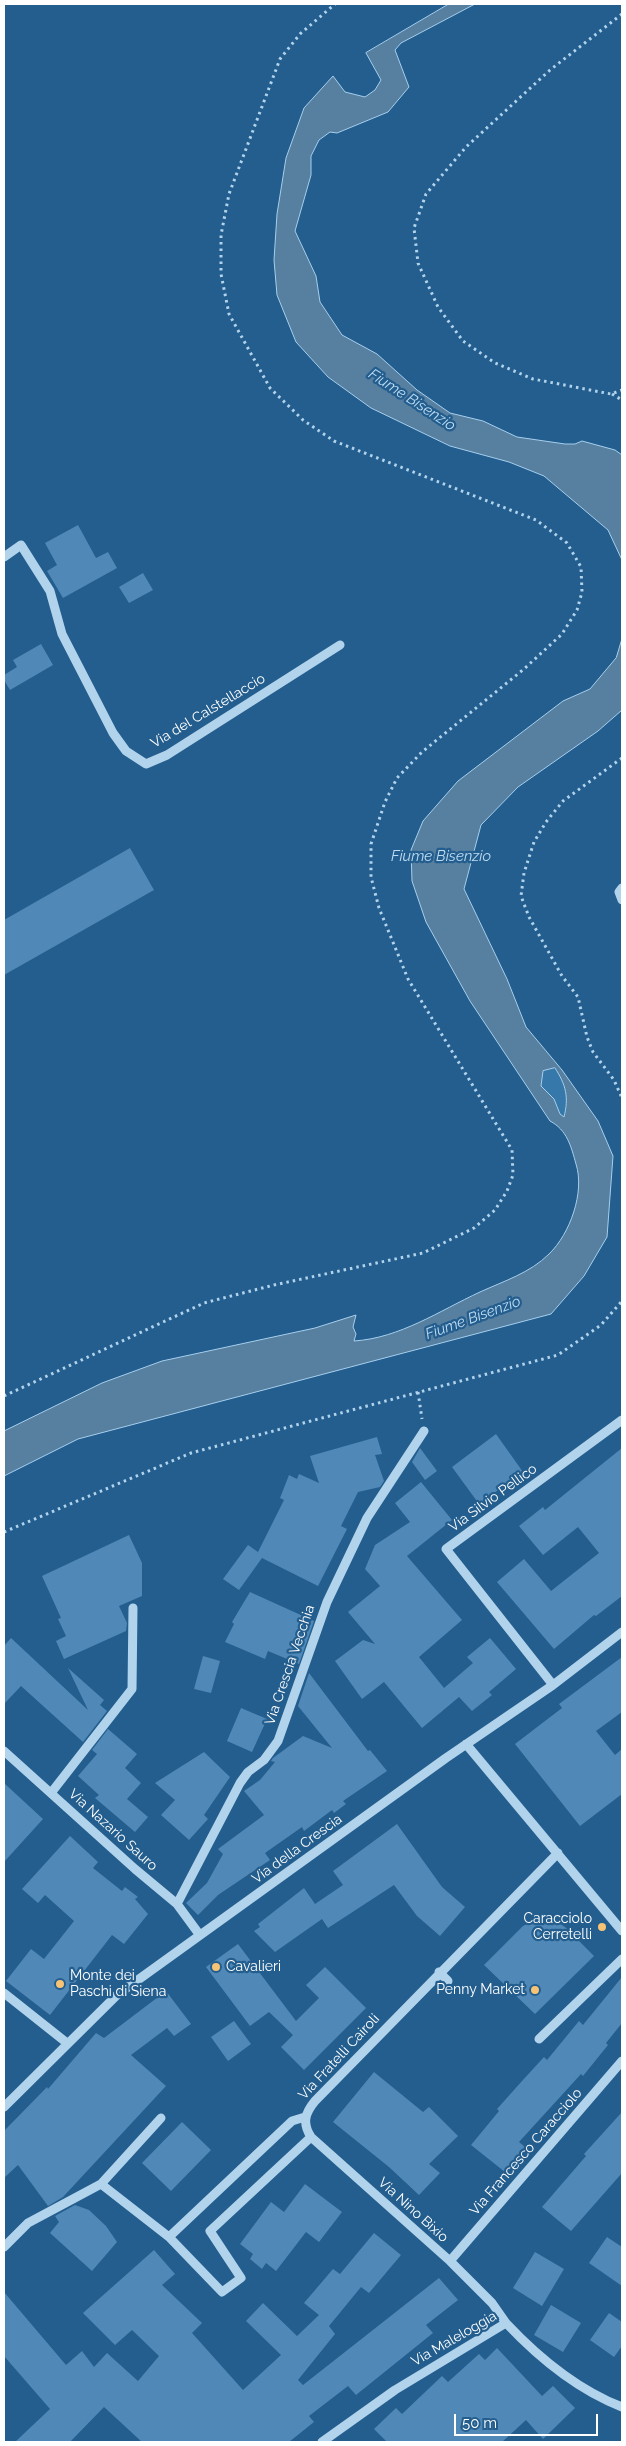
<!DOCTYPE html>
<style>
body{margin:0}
#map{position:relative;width:626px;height:2446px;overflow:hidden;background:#235e8e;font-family:Raleway,sans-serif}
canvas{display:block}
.frame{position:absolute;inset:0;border:5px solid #fff;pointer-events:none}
.scale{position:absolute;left:454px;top:2414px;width:144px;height:22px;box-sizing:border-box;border:2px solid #fff;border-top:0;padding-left:6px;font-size:15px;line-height:18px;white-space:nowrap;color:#fff;-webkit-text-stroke:4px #235e8e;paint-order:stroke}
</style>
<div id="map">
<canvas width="626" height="2446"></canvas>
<div class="frame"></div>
<div class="scale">50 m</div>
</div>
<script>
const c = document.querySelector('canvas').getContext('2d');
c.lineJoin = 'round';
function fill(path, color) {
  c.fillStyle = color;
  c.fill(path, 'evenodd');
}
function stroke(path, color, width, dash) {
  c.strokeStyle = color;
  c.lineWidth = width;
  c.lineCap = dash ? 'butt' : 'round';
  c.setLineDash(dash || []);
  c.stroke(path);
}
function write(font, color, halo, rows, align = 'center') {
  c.font = font + ' Raleway,sans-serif';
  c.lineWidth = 4.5;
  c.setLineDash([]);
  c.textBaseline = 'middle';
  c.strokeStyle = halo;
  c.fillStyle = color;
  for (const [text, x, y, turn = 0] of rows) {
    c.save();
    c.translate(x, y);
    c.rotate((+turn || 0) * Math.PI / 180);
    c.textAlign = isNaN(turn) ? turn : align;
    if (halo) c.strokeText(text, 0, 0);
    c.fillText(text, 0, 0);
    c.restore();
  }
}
fill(new Path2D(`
 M555 1068C567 1087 568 1095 564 1117L560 1114 554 1099 541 1086 543 1070Z`), '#3778ab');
const water = new Path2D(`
 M449 4H475L401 43 395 50 409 87 388 112 337 133 330 132 319 140 311 156V175L295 231 316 276 320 302 342 335 377 354 417 390 450 413 483 421 517 437 565 444H575L582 441 615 450 622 455V560L608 530 544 476 509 462 450 446 371 408 328 377 296 342 277 295 274 260 277 214 286 158 304 108 333 76 345 92 365 97 375 90 381 80 366 53Z
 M622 639V710L598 731 518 787 481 825 464 889 507 979 526 1027 562 1070 598 1121 613 1156 607 1237 584 1276 551 1314 78 1439 4 1476V1431L102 1383 162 1361 315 1328 356 1315 353 1327 356 1334 354 1341C400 1338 439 1311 480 1292 504 1281 530 1273 549 1254 570 1234 585 1192 576 1164 571 1146 567 1130 550 1121L470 1001 426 922 412 881 411 850 423 821 458 781 563 701 590 689 616 658ZM555 1068C566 1085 569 1097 564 1117L560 1114 554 1099 541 1086 543 1071Z`);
fill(water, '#577fa0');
stroke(water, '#a6cfed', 1);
fill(new Path2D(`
 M78 525 96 558 108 552 117 568 63 598 47 571 57 565 45 543Z
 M143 573 153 590 129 603 119 587Z
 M41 644 53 665 10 690 4 680V675L17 667 13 660Z
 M130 848 154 890 4 975V920Z
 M496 1434 523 1472 479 1504 452 1467Z
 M377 1437 382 1454 375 1455 384 1481 380 1487 358 1492 341 1526 347 1529 318 1586 262 1558 239 1590 223 1579 248 1545 258 1552 284 1500 280 1498 289 1475 297 1479 299 1474 319 1483 310 1456Z
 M420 1448 437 1471 425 1480 412 1462Z
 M622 1448V1596L596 1616 594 1615 554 1649 497 1582 524 1559 551 1591 599 1553 578 1527 543 1555 519 1526 543 1507 545 1510Z
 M421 1482 452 1520 407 1556 462 1620 419 1657 444 1688 473 1663 467 1657 490 1638 516 1669 489 1692 492 1695 472 1711 459 1697 422 1728 384 1682 362 1699 335 1661 363 1640 375 1644 348 1612 380 1586 365 1569 375 1545 410 1522 395 1503Z
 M129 1535 142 1563V1596L119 1606 127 1623 126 1631 64 1659 56 1641 66 1636 58 1619 61 1618 42 1576Z
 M250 1592 314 1621 299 1664 268 1651 265 1659 225 1642 234 1624 232 1622Z
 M11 1638 88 1710 68 1668 104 1700 100 1705 107 1711 83 1742 21 1686 4 1704V1646Z
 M203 1656 220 1661 211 1693 194 1689Z
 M622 1657V1712L596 1731 615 1755 622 1749V1794L580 1826 515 1744 562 1708 559 1704Z
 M309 1673 368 1751 370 1750 387 1771 343 1801 346 1804 334 1813 332 1810 304 1831 302 1827 265 1853 270 1860 218 1895 198 1915 186 1903 207 1883 223 1854 218 1849 264 1815 244 1791 260 1780 275 1762 271 1761 273 1758 303 1736 332 1748 298 1706Z
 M241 1708 267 1719 252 1752 227 1741Z
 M108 1729 137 1754 125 1768 141 1783 127 1799 148 1817 135 1832 95 1798 99 1795 78 1776 97 1754 92 1750Z
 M204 1752 230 1777 204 1815 208 1819 189 1840 161 1815 175 1800 155 1783Z
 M4 1783 43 1819 4 1862Z
 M397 1824 442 1887 465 1907 440 1936 417 1916 394 1885 328 1928 322 1919 275 1952 254 1931 260 1927 258 1924 304 1888 315 1904 343 1885 333 1871Z
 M70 1836 98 1862 93 1868 122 1891 125 1887 138 1897 135 1899 148 1914 124 1944 112 1935 50 2015 6 1981 31 1949 44 1959 74 1921 45 1895 38 1903 22 1889Z
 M540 1918 557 1922 565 1927 594 1956 535 2014 484 1965 523 1926Z
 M238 1944 296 2021 319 1998 306 1985 325 1967 366 2008 304 2070 281 2047 293 2035 269 2012 250 2026 206 1967Z
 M622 1977V2023L606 2043 608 2045 583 2076 581 2074 519 2142 525 2147 505 2172 471 2145 499 2111 497 2109 522 2081 544 2057 547 2060 579 2021 583 2025Z
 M166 1991 191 2024 174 2036 167 2028 131 2055 166 2086 63 2197 48 2206 18 2165 4 2178V2131L47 2087 48 2089 96 2033 104 2038Z
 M234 2021 251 2044 228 2061 211 2037Z
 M374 2072 423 2112 429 2107 458 2136 429 2164 440 2173 419 2195 389 2167 333 2122Z
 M622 2112V2173L571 2231 542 2207 586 2156 584 2154Z
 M182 2122 211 2150 171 2191 142 2163Z
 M305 2184 342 2212 319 2242 306 2232 276 2271 266 2263 262 2269 250 2259 253 2254 240 2244 271 2202 284 2212Z
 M75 2205 89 2210 106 2226 117 2242 92 2271 50 2233 59 2222 55 2216Z
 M374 2233 401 2255 369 2293 361 2287 329 2326 335 2334 298 2380 303 2385 439 2278 458 2300 426 2325 433 2333 356 2395 348 2386 309 2416 314 2422 289 2442H142L104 2407 70 2442H15L50 2409 4 2356V2292L66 2365 82 2351 94 2367 107 2353 138 2381 159 2356 132 2330 115 2345 83 2313 154 2250 175 2274 162 2285 202 2323 192 2333 243 2390 281 2355 246 2321 263 2303 297 2336 319 2315 304 2303 333 2269 340 2274Z
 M607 2237 622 2247V2286L589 2263Z
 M535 2252 564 2269 542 2306 513 2288Z
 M551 2305 581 2323 563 2352 534 2335Z
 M609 2313 622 2322V2346L614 2357 590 2340Z
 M497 2348 542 2396 553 2386 575 2408 543 2439 526 2420 502 2442H387L374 2429 396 2408 402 2414 442 2376 448 2382 479 2354 485 2360Z`), '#5089b7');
stroke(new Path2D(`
 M622 14 550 70 466 147 426 194 414 228 418 263 438 307 463 341 495 363 533 379 611 394 622 390
 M612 394 622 400
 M622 758 563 801 546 822 534 842 524 873 521 896 529 917 562 976 578 997 587 1037 593 1052 614 1080 622 1098
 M418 1392 422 1419
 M4 1396 204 1303 274 1285 423 1253 474 1228 495 1210 507 1191 513 1175 512 1150 408 979 379 908 371 877V844L385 802 397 778 422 752 524 669 562 634 577 610 582 592 581 567 567 543 536 520 334 441 303 420 270 388 229 314 221 274V235L229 194 280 59 300 34 335 4
 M4 1532 191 1453 558 1355 601 1325 622 1301`), '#b2d3ec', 3, [2.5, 4]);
stroke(new Path2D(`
 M4 557 21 545 50 591 62 634 113 733 126 751 146 764 167 755 340 645
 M622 888 619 892 622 900
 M553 1685 446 1549 622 1420
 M466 1744 622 1931
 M4 1751 135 1869 177 1904 199 1934
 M51 1793 132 1689 133 1608
 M177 1904 240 1783 248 1772 264 1760 278 1741 327 1602 367 1518 424 1431
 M439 1972 448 1981
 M4 1993 67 2043
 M539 2039 622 1959
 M4 2107 117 1995 446 1758 553 1685 622 1632
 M305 2117 292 2121 169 2237 222 2292 241 2278 210 2231 311 2137
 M101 2184 161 2118
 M4 2247 28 2223 101 2184 169 2237
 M450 2261 622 2061
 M506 2323 492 2303 450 2261 311 2137C302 2123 305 2113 315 2101L558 1853
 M322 2442 395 2390 506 2323C538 2357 578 2390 622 2407`), '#b2d3ec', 9);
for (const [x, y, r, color] of [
 [602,1927,5,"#f7c375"],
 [216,1967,5,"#f7c375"],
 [60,1984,5,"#f7c375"],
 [535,1990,5,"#f7c375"]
]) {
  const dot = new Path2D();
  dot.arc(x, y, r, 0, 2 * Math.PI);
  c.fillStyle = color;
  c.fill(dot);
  stroke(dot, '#235e8e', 2);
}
write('14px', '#fff', '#235e8e', [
 ["Via del Calstellaccio",208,711,-31],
 ["Via Silvio Pellico",493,1498,-36],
 ["Via Crescia Vecchia",290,1665,-71],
 ["Via Nazario Sauro",113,1830,42],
 ["Via della Crescia",297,1849,-36],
 ["Via Fratelli Cairoli",339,2057,-47],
 ["Via Francesco Caracciolo",526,2152,-49],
 ["Via Nino Bixio",413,2210,42],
 ["Via Maleloggia",454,2339,-30]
]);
write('14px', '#fff', '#235e8e', [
 ["Caracciolo",592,1919],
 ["Cerretelli",592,1935],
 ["Cavalieri",226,1967,"left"],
 ["Monte dei",70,1976,"left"],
 ["Paschi di Siena",70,1992,"left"],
 ["Penny Market",525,1990]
], 'right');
write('italic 15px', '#bedcf3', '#235e8e', [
 ["Fiume Bisenzio",412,400,33],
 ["Fiume Bisenzio",441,856],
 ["Fiume Bisenzio",473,1318,-20]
]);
</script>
